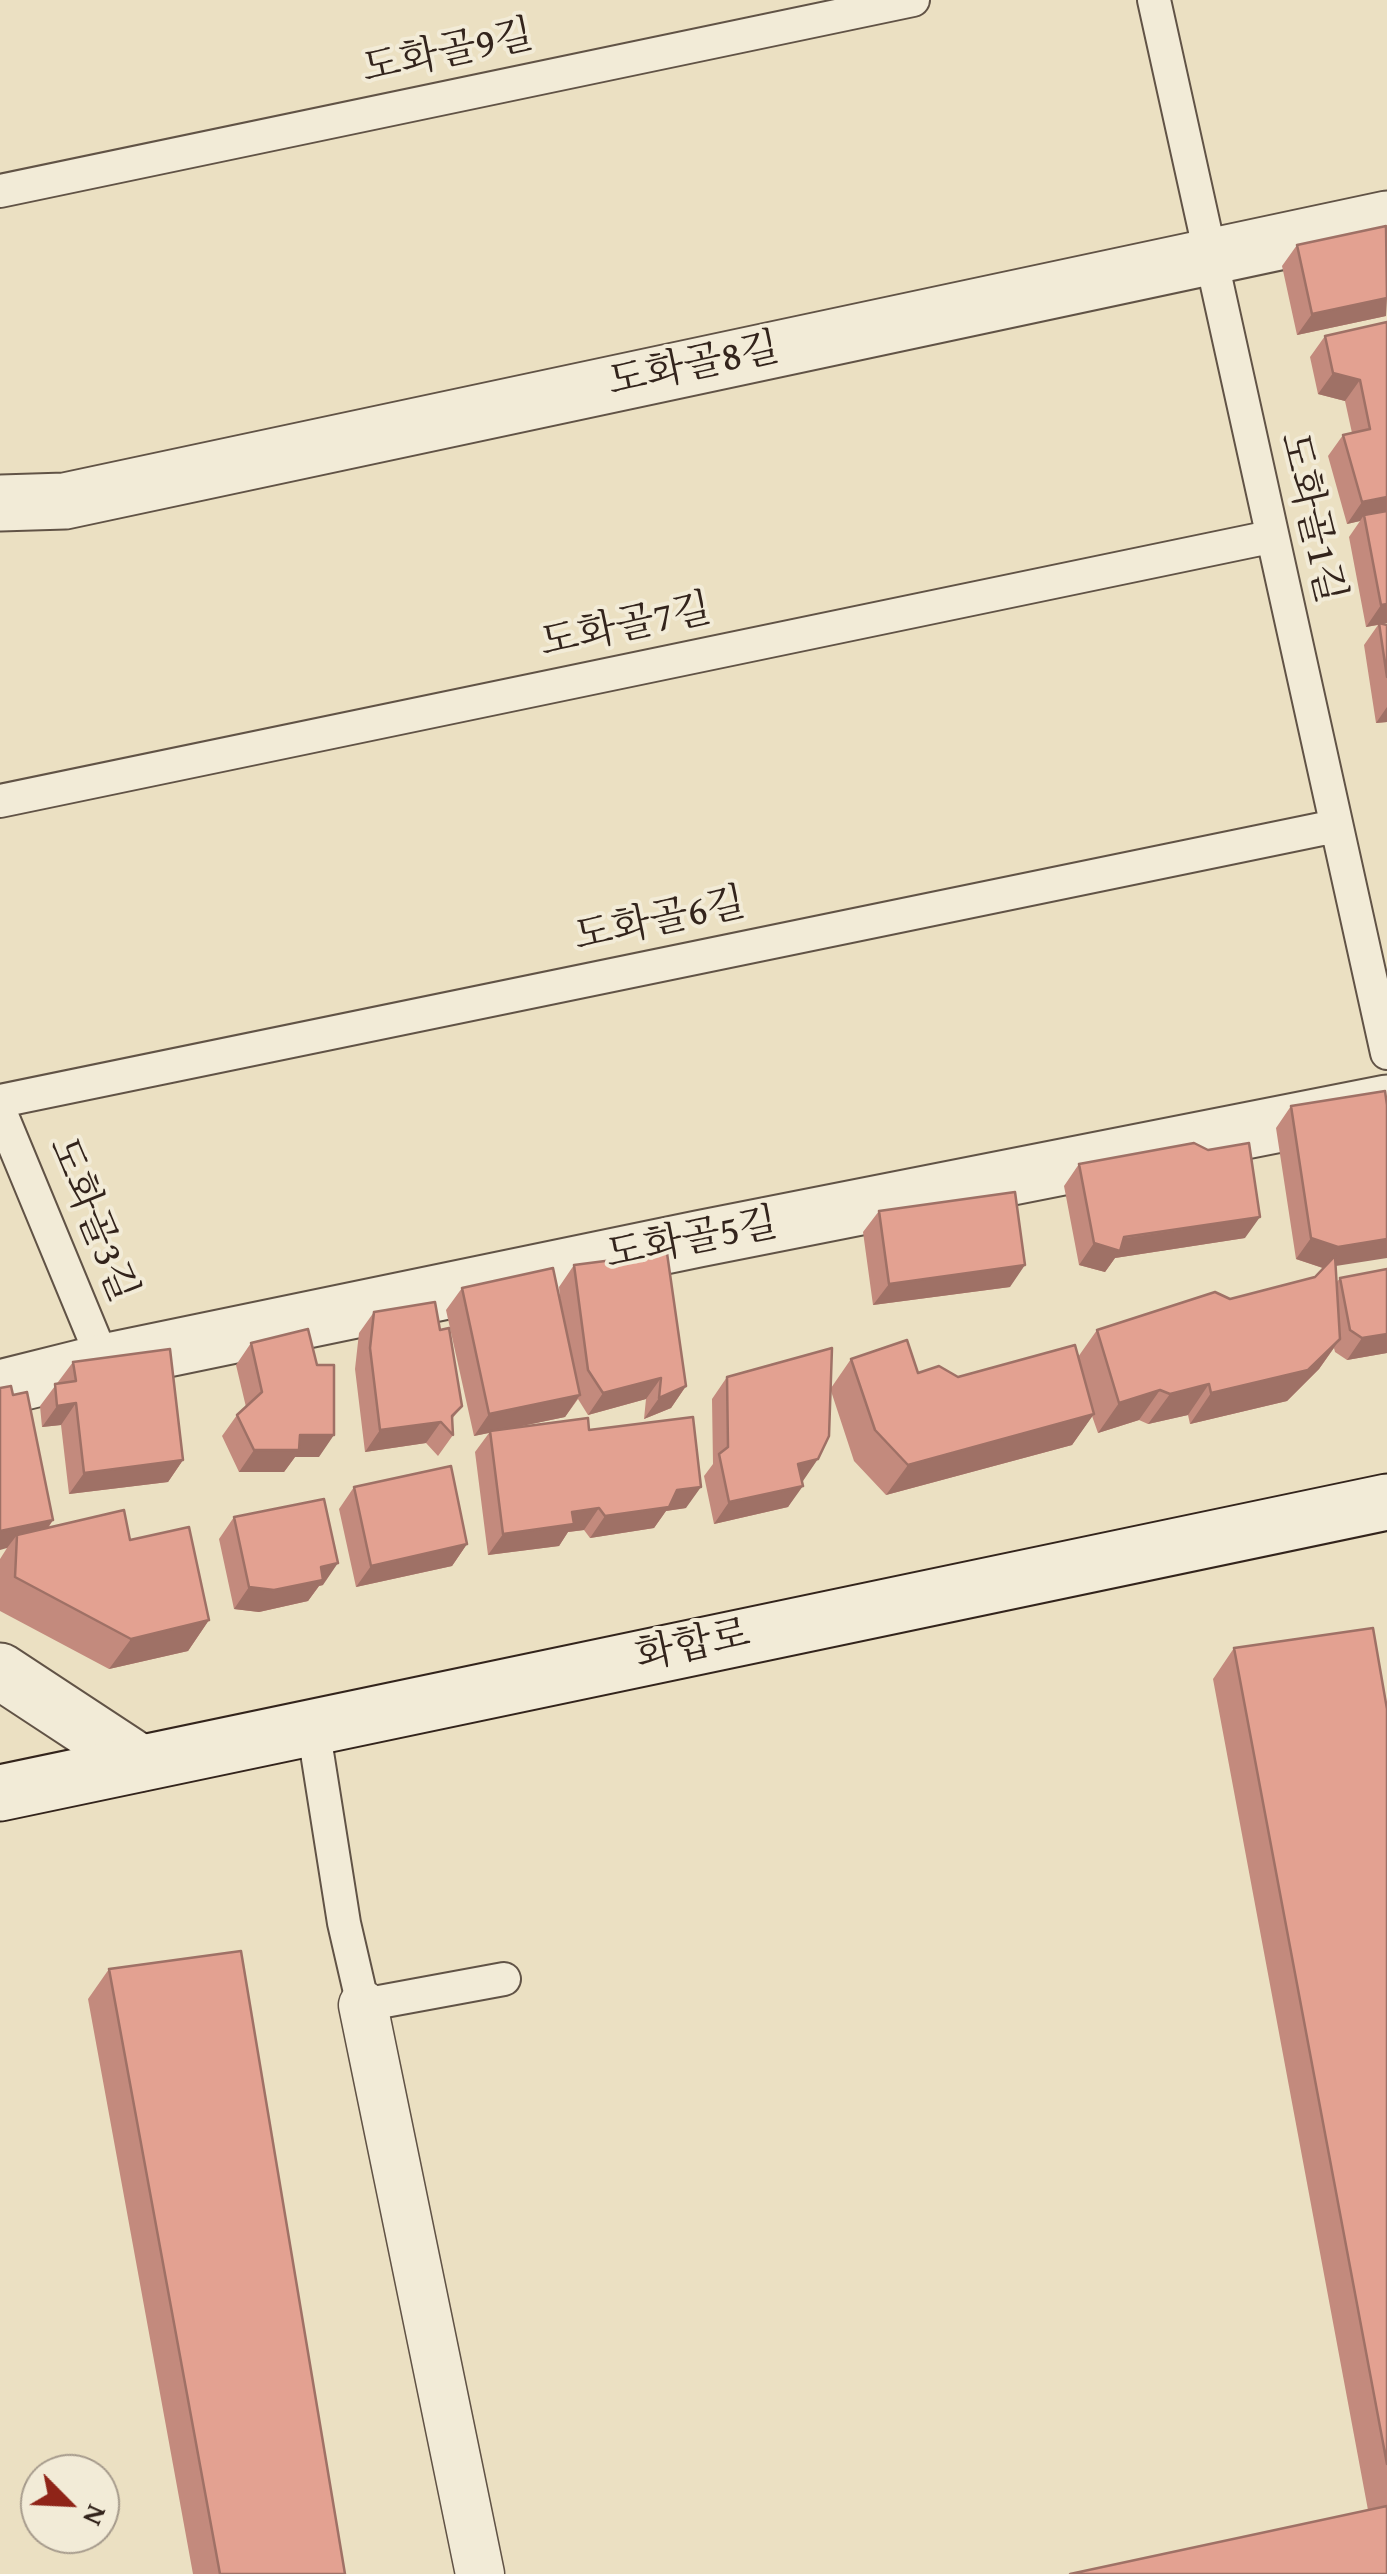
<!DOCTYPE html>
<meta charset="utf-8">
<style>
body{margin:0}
#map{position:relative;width:1387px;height:2574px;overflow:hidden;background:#ebe0c2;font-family:"Gentium Book Plus",serif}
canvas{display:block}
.north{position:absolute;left:20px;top:2454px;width:100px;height:100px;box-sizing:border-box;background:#f2ebd7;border:2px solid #a69b8c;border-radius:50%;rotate:114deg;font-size:28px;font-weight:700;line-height:40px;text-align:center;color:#33241c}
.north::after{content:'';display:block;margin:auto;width:35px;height:45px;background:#8f2418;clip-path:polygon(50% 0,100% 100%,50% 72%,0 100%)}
</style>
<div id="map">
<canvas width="1387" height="2574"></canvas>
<div class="north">N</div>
</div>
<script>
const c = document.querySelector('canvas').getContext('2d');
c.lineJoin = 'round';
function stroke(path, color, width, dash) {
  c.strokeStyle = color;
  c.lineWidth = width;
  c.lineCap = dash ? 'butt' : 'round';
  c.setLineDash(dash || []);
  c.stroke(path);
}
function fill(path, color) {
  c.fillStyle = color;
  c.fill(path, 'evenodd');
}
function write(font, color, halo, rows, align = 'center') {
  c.font = font + ' "Gentium Book Plus","Noto Serif KR",serif';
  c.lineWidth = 8;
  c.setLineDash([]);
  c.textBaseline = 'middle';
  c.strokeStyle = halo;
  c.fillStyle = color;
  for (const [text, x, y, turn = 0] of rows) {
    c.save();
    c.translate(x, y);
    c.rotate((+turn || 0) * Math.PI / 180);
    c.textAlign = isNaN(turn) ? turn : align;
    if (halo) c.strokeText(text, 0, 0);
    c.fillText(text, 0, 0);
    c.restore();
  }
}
const service = new Path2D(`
 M1154 0 1387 1053
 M0 191 913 0
 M0 801 1270 537
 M0 1101 1336 826
 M0 1111 104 1362
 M313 1727 344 1923 363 2005 504 1979`);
const pedestrian = new Path2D(`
 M363 2005 480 2574`);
const minor = new Path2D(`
 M0 503 65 501 1387 219
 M0 1388 104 1362 698 1239 1387 1103
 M0 1671 140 1763`);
const secondary = new Path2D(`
 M0 1793 1387 1502`);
stroke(service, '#615346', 36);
stroke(pedestrian, '#615346', 51);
stroke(minor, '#615346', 59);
stroke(secondary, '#33241c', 59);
stroke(service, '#f2ebd7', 32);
stroke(pedestrian, '#f2ebd7', 48);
stroke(minor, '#f2ebd7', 55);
stroke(secondary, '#f2ebd7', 55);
fill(new Path2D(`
 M1387 228 1386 316 1297 335 1282 266 1297 245Z
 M1387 322 1382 624 1387 625V722L1376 723 1364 645 1378 625 1366 627 1349 537 1360 521 1347 524 1328 456 1343 435 1352 433 1345 401 1318 394 1310 357 1325 336Z
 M1291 1106 1335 1266 1336 1283 1340 1278 1387 1269V1353L1347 1360 1335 1352 1334 1348 1319 1369 1287 1401 1190 1424 1188 1415 1148 1424 1139 1420 1098 1433 1092 1416 1072 1445 886 1495 854 1461 831 1391 803 1481 788 1507 714 1524 704 1476 713 1464 712 1399 727 1377 831 1388 851 1359 918 1373 958 1377 1078 1357 1097 1330 1230 1299 1315 1277 1323 1268 1296 1259 1276 1128Z
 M1079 1164 1245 1238 1115 1258 1105 1272 1079 1265 1064 1186Z
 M879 1211 1010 1287 873 1305 863 1232Z
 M574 1265 686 1386 671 1408 644 1419 646 1399 588 1415 578 1399 565 1417 512 1428 589 1430 686 1508 666 1511 654 1528 590 1538 584 1530 568 1532 559 1546 488 1555 475 1452 489 1433 474 1436 446 1310 462 1288 561 1307 559 1287Z
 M374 1312 440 1330 462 1406 452 1419 453 1435 438 1456 426 1443 365 1452 355 1369 359 1333Z
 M251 1343 319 1457H295L284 1472H239L222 1436 237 1415 246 1407 236 1365Z
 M73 1362 183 1460 168 1482 69 1494 61 1425 42 1427 40 1406Z
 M0 1388 53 1520 48 1528 130 1540 209 1620 188 1651 109 1669 0 1611V1559L7 1548Z
 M354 1487 467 1544 452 1566 356 1587 339 1509Z
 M234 1517 323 1585 319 1586 308 1601 259 1612 234 1609 219 1539Z
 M1234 1648 1387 1709V2574L1368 2510 1213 1679Z
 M109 1969 345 2574H193L88 1999Z`), '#c38a7d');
fill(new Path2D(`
 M1387 298 1386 316 1297 335 1312 314Z
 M1333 373 1360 380 1345 401 1318 394Z
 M1387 497V516L1364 515 1360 521 1347 524 1362 502Z
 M1387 604V623L1366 627 1381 605Z
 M1387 707V722L1376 723Z
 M1260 1217 1245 1238 1115 1258 1105 1272 1079 1265 1094 1243Z
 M1311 1238 1387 1239V1258L1323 1268 1296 1259Z
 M1025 1265 1010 1287 873 1305 889 1284Z
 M1387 1334V1353L1347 1360 1362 1338Z
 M1340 1339 1319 1369 1287 1401 1190 1424 1211 1393Z
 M661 1378 646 1399 588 1415 603 1393Z
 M1209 1384 1188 1415 1148 1424 1170 1394Z
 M686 1386 671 1408 644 1419 659 1398Z
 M1160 1390 1139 1420 1098 1433 1119 1403Z
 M580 1395 565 1417 474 1436 489 1414Z
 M76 1403 61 1425 42 1427 57 1406Z
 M1094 1414 1072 1445 886 1495 908 1465Z
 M441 1422 426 1443 365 1452 380 1430Z
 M300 1435H334L319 1457H295L284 1472H239L254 1450Z
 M818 1459 803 1481 783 1486 798 1464Z
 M183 1460 168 1482 69 1494 84 1473Z
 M803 1486 788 1507 714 1524 729 1502Z
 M701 1487 686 1508 666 1511 654 1528 590 1538 605 1516 677 1490Z
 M599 1508 584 1530 568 1532 559 1546 488 1555 503 1534 572 1512Z
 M53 1520 38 1542 17 1535 7 1548 0 1550V1531Z
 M467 1544 452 1566 356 1587 371 1566Z
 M338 1563 323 1585 319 1586 308 1601 259 1612 234 1609 249 1587Z
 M209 1620 188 1651 109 1669 131 1639Z`), '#9f7166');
const building = new Path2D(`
 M1386 226 1387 298 1312 314 1297 245Z
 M1387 322V497L1362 502 1343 435 1370 429 1360 380 1333 373 1325 336Z
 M1387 511V604L1381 605 1364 515Z
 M1379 623 1387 625V677Z
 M1385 1091 1387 1105V1239L1338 1247 1311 1238 1291 1106Z
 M1194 1143 1208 1150 1249 1143 1260 1217 1124 1237 1120 1251 1094 1243 1079 1164Z
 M1015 1192 1025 1265 889 1284 879 1211Z
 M667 1253 686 1386 659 1398 661 1378 603 1393 588 1370 574 1265Z
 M1335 1256 1340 1339 1308 1370 1211 1393 1209 1384 1170 1394 1160 1390 1119 1403 1097 1330 1215 1292 1230 1299 1315 1277Z
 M553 1268 580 1395 489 1414 462 1288Z
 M1387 1269V1334L1362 1338 1350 1330 1340 1278Z
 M435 1302 440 1330 449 1328 462 1406 452 1416 453 1435 441 1422 380 1430 370 1348 374 1312Z
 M308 1329 317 1365H334V1435H300L299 1450H254L237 1415 262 1392 251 1343Z
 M907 1340 918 1373 939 1366 958 1377 1075 1345 1094 1414 908 1465 875 1430 851 1359Z
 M832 1348 829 1436 818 1459 798 1464 803 1486 729 1502 719 1454 728 1447 727 1377Z
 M170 1349 183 1460 84 1473 76 1403 57 1406 55 1384 76 1381 73 1362Z
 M11 1386 13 1395 27 1392 53 1520 0 1531V1388Z
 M693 1417 701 1487 677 1490 669 1507 605 1516 599 1508 572 1512 574 1524 503 1534 490 1431 588 1418 589 1430Z
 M451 1466 467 1544 371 1566 354 1487Z
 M324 1499 338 1563 321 1567 323 1580 274 1590 249 1587 234 1517Z
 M124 1510 130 1540 189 1527 209 1620 131 1639 15 1577 17 1535Z
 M1373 1628 1387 1709V2464L1234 1648Z
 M241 1951 345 2574H220L109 1969Z
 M1387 2506V2574H1070Z`);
fill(building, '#e3a191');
stroke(building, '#9f7166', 2.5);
write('40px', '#33241c', '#f2ebd7', [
 ["도화골9길",448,54,-12],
 ["도화골8길",694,367,-12],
 ["도화골1길",1310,518,77],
 ["도화골7길",626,628,-12],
 ["도화골6길",660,922,-12],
 ["도화골3길",91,1220,68],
 ["도화골5길",692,1241,-11],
 ["화합로",693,1647,-12]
]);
</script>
